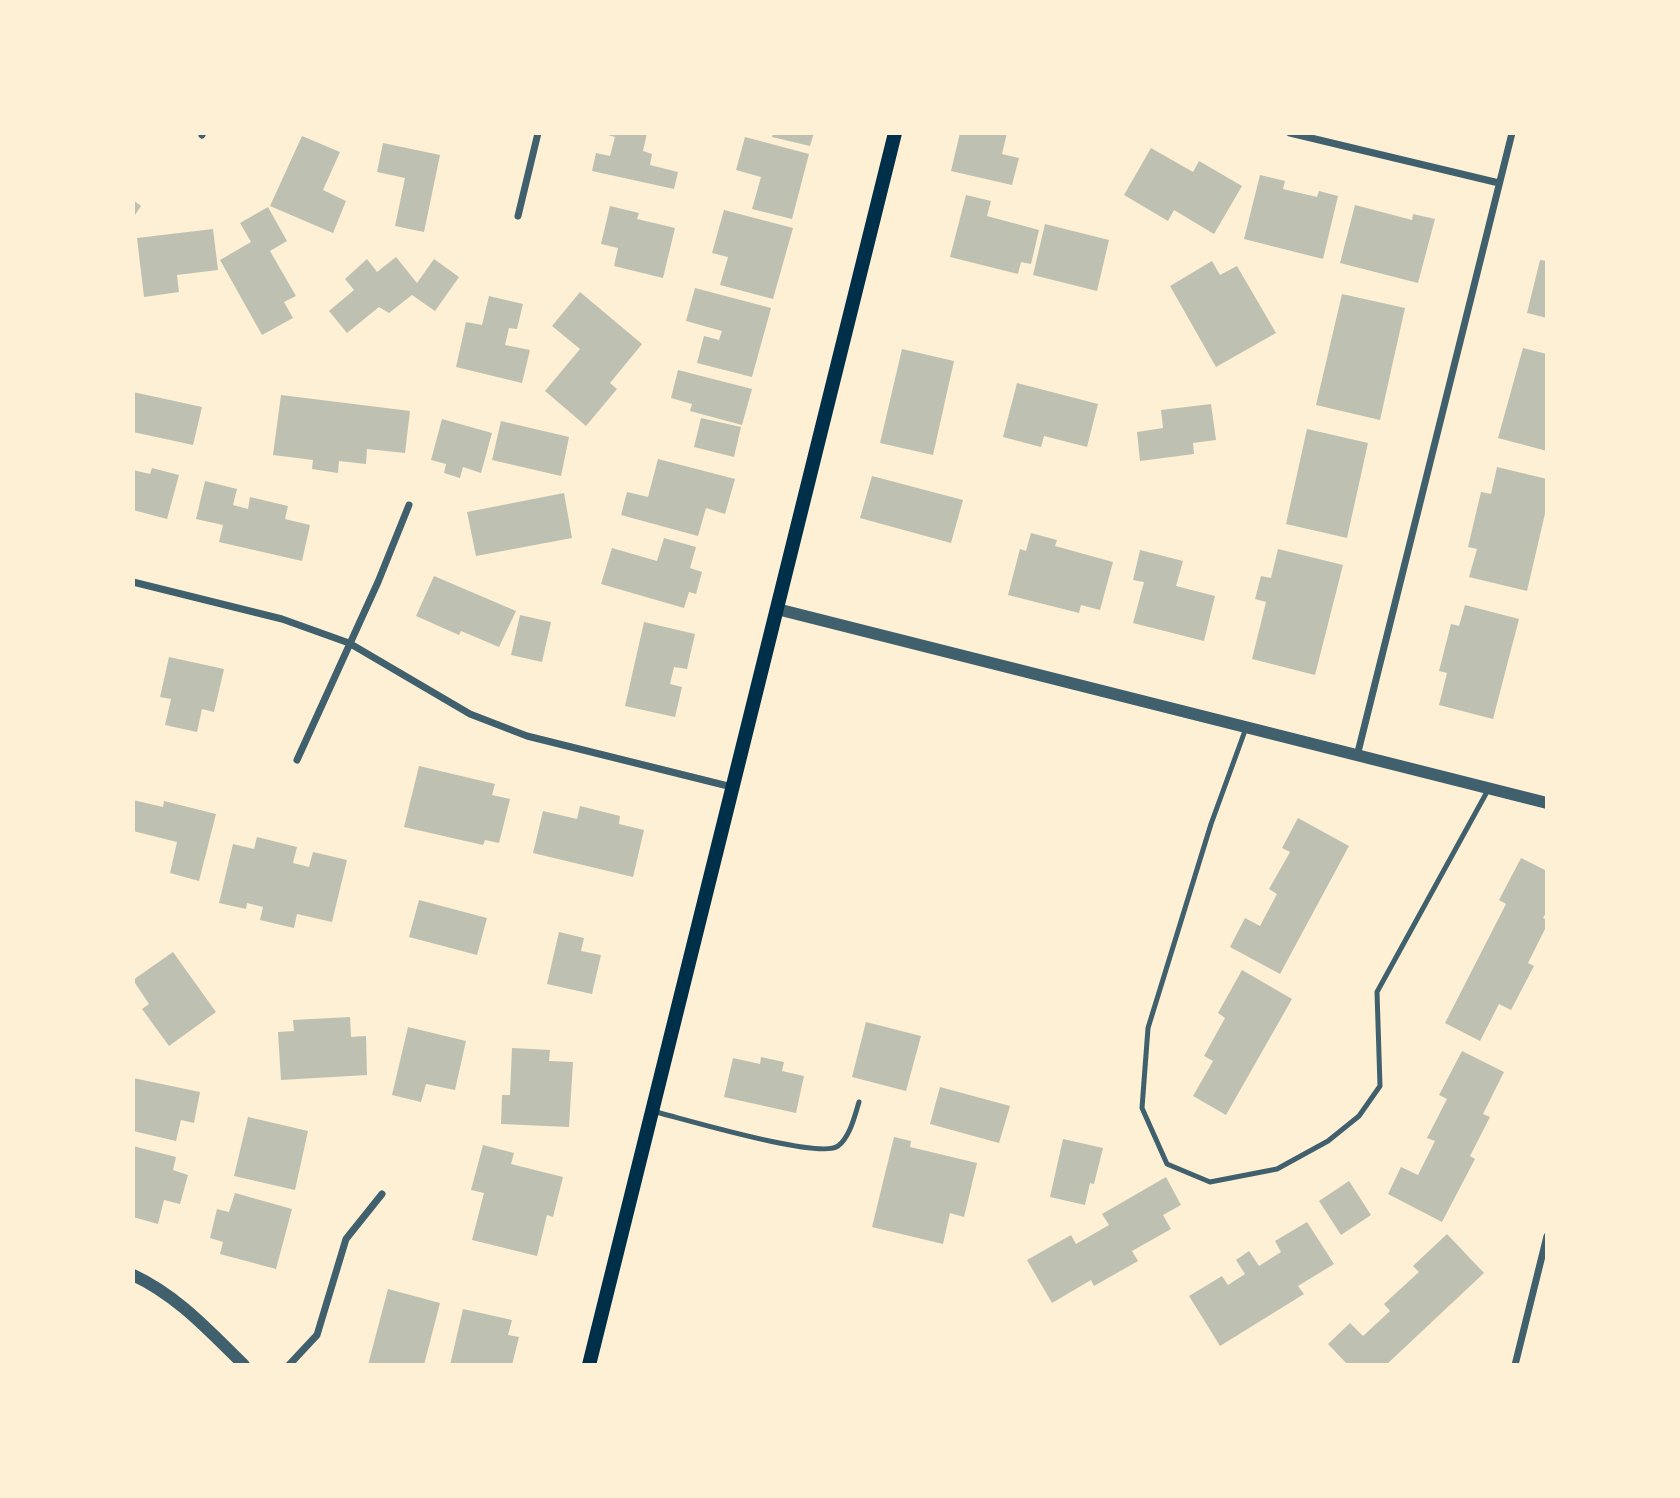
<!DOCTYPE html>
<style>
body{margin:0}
#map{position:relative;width:1680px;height:1498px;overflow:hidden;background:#fdf0d5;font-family:Literata,serif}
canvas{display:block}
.frame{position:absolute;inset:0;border:135px solid #fdf0d5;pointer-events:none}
</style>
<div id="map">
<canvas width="1680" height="1498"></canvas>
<div class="frame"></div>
</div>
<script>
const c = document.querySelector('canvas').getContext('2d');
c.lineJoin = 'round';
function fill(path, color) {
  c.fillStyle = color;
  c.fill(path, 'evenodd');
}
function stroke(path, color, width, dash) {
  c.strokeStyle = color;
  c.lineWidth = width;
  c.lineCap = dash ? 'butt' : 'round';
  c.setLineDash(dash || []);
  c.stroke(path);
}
fill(new Path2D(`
 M601 133H647L643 151 652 154 650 165 678 172 674 189 592 171 596 153 610 156 615 137Z
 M773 133H814L810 146 772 137Z
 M960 133H1007L1002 154 1019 158 1012 185 951 171Z
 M302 136 340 152 323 190 346 201 333 233 270 206Z
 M745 137 809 154 792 219 752 209 761 177 736 170Z
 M383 143 440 155 424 232 395 226 405 178 377 172Z
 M1151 148 1193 172 1199 161 1242 186 1214 234 1174 210 1168 221 1124 195Z
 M1260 175 1285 181 1283 189 1317 197 1319 191 1338 196 1323 259 1244 239Z
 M966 195 991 201 987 216 1039 230 1031 264 1021 262 1018 274 950 257Z
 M133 200 141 206 133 218Z
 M1355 205 1412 220 1413 214 1435 219 1418 283 1340 263Z
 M610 206 639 213 637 219 675 228 663 278 614 266 618 248 601 244Z
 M268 207 287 241 270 251 296 296 284 302 293 318 262 335 220 260 251 242 240 223Z
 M724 210 793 228 773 299 720 285 728 257 712 253Z
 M1045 224 1109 240 1097 291 1033 275Z
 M213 229 218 270 177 275 179 292 144 297 137 238Z
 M396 257 417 283 434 259 459 277 435 311 412 295 389 313 379 307 347 333 329 311 354 290 345 279 367 259 377 272Z
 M1540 260 1547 261V318L1527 313Z
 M1212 261 1220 275 1237 266 1276 333 1216 367 1170 286Z
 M695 288 771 308 752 377 697 363 704 336 719 340 722 331 686 321Z
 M580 292 642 344 610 383 617 389 586 426 545 391 580 349 552 326Z
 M1342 294 1405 308 1380 420 1316 405Z
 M489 296 523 304 517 329 509 328 505 345 530 350 522 383 456 367 466 322 482 325Z
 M1523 348 1547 354V451L1498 438Z
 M902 349 954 361 933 455 880 443Z
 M678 370 752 389 742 425 690 411 692 404 671 398Z
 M1017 383 1098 404 1087 447 1044 436 1041 447 1003 437Z
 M133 392 202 407 193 445 133 432Z
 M281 395 410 411 405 453 367 449 366 464 339 461 338 473 312 469 313 460 273 455Z
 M1211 404 1216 440 1193 443 1194 454 1140 461 1137 432 1163 428 1161 410Z
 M701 418 741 427 734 457 694 447Z
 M442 419 492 433 481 473 463 467 460 478 444 473 446 464 431 460Z
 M501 421 569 437 561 476 492 460Z
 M1307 429 1368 443 1347 538 1286 524Z
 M658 459 735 479 725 514 706 508 698 536 621 515 627 492 648 497Z
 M1497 467 1547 479V505L1527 591 1469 577 1477 549 1468 547 1481 492 1491 494Z
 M152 468 179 475 167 519 133 510V470L150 474Z
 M872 476 963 500 951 543 860 518Z
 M205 481 237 489 233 505 248 509 250 497 288 506 285 519 310 525 302 561 219 542 223 525 196 519Z
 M564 493 572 538 476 556 467 512Z
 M1031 533 1057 540 1055 546 1113 562 1100 610 1081 605 1079 613 1008 595 1020 549 1026 551Z
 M664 538 696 547 690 568 702 572 696 594 689 592 684 608 601 584 612 548 657 561Z
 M1278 549 1343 565 1315 675 1252 659 1266 602 1255 599 1261 576 1271 578Z
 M1140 550 1183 561 1176 586 1215 596 1204 641 1133 623 1144 582 1133 580Z
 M434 576 516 611 499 647 461 631 459 635 416 616Z
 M1465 605 1519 619 1493 719 1439 705 1447 673 1439 671 1451 624 1459 626Z
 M520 615 551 622 542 662 511 655Z
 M644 622 695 634 687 669 674 667 670 684 682 687 675 717 625 706Z
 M169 657 224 669 214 712 202 709 197 732 165 725 171 699 160 697Z
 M419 766 495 784 492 795 510 799 499 843 485 840 483 845 404 827Z
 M133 800 163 807 164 801 216 814 199 881 170 873 177 842 133 831Z
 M580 806 620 816 619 824 644 830 633 877 533 853 543 811 577 819Z
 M1298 818 1349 846 1280 974 1230 947 1245 918 1260 926 1277 894 1269 889 1290 852 1282 848Z
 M257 837 297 847 293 863 309 867 313 852 347 860 332 922 297 914 294 928 260 920 263 907 247 903 246 909 219 903 233 844 254 849Z
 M1521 858 1547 871V911L1543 918 1547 920V925L1528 963 1534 966 1511 1010 1499 1004 1480 1041 1445 1023 1506 904 1499 900Z
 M419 900 487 918 477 955 409 937Z
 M559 932 584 938 581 951 601 955 592 994 547 984Z
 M173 952 216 1012 169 1046 142 1009 149 1004 133 980Z
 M1242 970 1292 999 1226 1115 1193 1096 1213 1061 1204 1056 1225 1018 1218 1013Z
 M350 1017 351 1037 366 1036 367 1075 281 1080 278 1032 294 1031 293 1020Z
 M866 1022 921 1036 906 1091 852 1077Z
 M408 1027 466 1041 455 1090 426 1084 421 1102 392 1095Z
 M512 1048 550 1050 549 1061 573 1062 569 1127 501 1124 502 1095H510Z
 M1462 1051 1504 1072 1483 1114 1490 1117 1470 1156 1475 1159 1442 1222 1388 1194 1401 1167 1418 1175 1435 1141 1427 1138 1447 1099 1439 1095Z
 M761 1057 784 1062 782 1071 804 1076 796 1113 724 1097 733 1058 760 1064Z
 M133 1078 200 1092 194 1123 181 1120 176 1141 133 1131Z
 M940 1087 1010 1106 999 1143 930 1124Z
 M248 1117 308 1131 295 1190 234 1176Z
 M894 1137 911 1141 910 1147 977 1163 964 1217 950 1213 943 1244 872 1227Z
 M1063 1139 1103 1148 1094 1184 1090 1183 1085 1205 1050 1197Z
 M483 1145 514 1153 511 1164 563 1177 553 1217 547 1215 537 1256 472 1240 484 1193 471 1190Z
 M133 1146 176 1157 173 1170 188 1175 180 1204 164 1200 158 1224 133 1217Z
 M1166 1177 1181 1205 1163 1215 1171 1229 1132 1251 1138 1261 1094 1286 1091 1280 1052 1303 1027 1260 1071 1235 1076 1244 1109 1225 1102 1214Z
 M1349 1181 1371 1215 1341 1235 1319 1201Z
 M235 1193 292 1209 276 1269 220 1254 223 1242 210 1238 217 1209 229 1212Z
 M1307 1222 1334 1264 1298 1286 1304 1294 1220 1346 1189 1296 1222 1276 1228 1285 1245 1274 1236 1260 1249 1251 1259 1266 1281 1252 1275 1241Z
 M1447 1234 1484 1273 1386 1365H1348L1328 1344 1350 1323 1363 1336 1390 1311 1384 1304 1419 1272 1413 1266Z
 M388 1289 440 1303 424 1365H368Z
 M463 1309 512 1320 508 1335 519 1337 512 1365H450Z`), '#bec0b2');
stroke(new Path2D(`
 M1246 728 1211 824 1148 1028 1142 1108 1167 1164 1210 1182 1277 1169 1328 1141 1359 1116 1380 1086 1377 992 1488 790
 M652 1111C681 1118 820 1160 838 1146 850 1137 855 1115 859 1102`), '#3f606c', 5);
stroke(new Path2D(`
 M1290 133 1499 183
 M202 135 203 133
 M518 216 538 133
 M133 582 282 619 349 643 470 714 527 736 732 787
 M1357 756 1512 133
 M297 760 378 582 409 505
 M289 1365 317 1335 346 1239 382 1194
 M1515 1365 1547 1236`), '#3f606c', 7);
stroke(new Path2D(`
 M777 609 1547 803
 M133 1275C178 1296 209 1331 244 1365`), '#3f606c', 12);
stroke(new Path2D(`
 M589 1365 895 133`), '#003049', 14);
</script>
